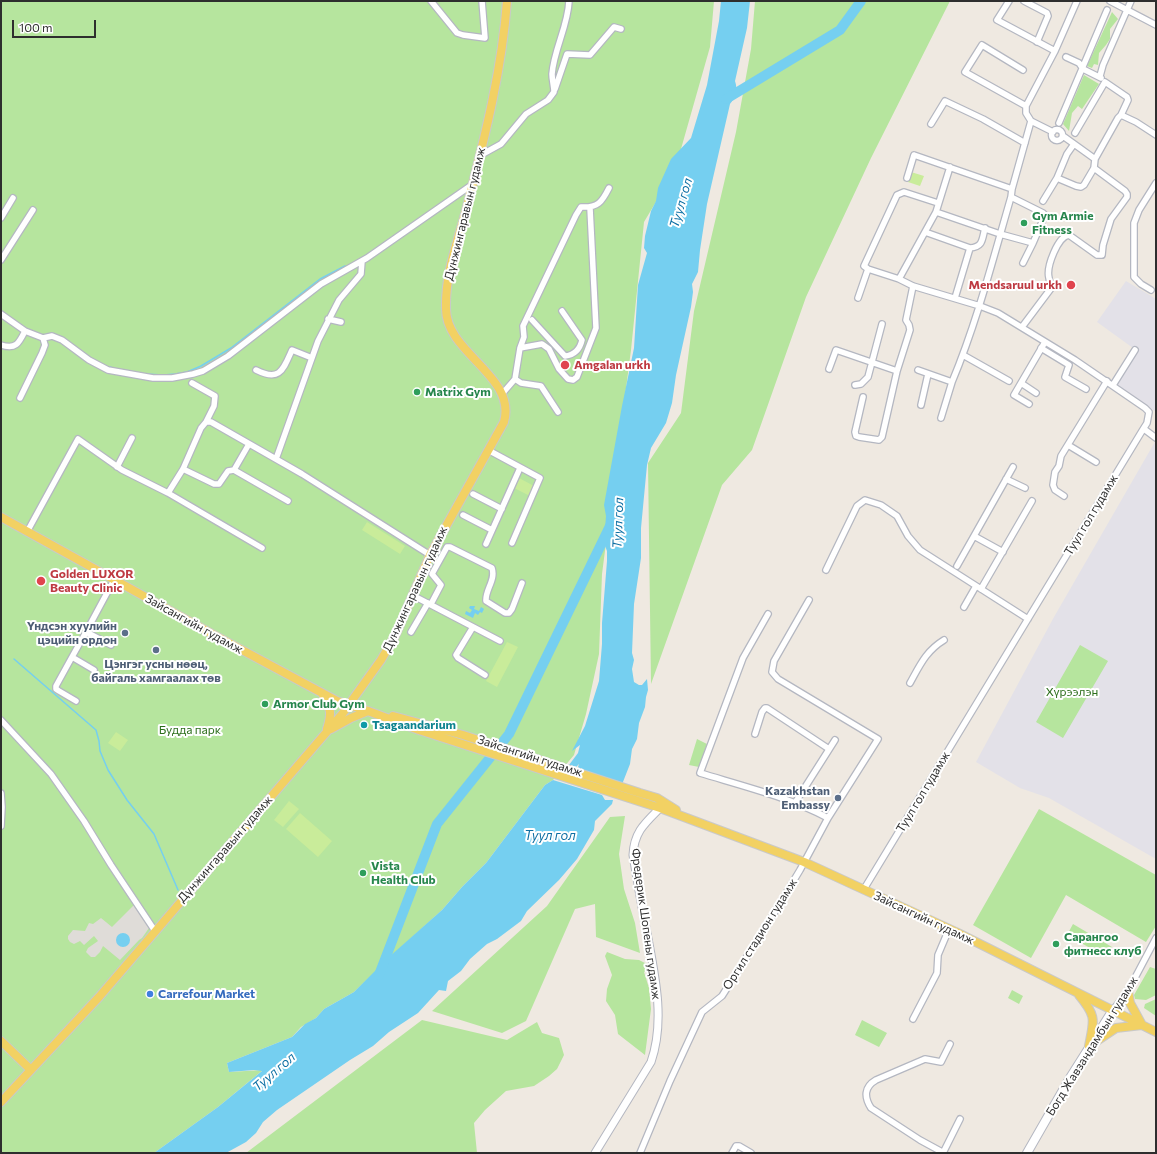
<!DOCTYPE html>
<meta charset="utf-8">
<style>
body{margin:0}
#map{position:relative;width:1157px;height:1154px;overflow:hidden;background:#efe9e1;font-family:Commissioner,sans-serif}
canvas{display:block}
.frame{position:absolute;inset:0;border:2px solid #2e2e2e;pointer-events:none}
.scale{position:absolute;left:12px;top:20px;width:84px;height:18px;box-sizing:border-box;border:2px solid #2e2e2e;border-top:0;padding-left:5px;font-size:12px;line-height:14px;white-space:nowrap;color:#2e2e2e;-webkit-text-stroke:3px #fff;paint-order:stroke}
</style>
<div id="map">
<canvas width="1157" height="1154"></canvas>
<div class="frame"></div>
<div class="scale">100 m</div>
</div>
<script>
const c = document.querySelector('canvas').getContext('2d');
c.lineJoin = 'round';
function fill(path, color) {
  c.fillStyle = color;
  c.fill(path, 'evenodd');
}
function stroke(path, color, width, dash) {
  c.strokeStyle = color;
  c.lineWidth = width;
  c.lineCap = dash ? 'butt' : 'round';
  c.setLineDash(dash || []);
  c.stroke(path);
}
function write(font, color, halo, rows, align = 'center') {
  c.font = font + ' Commissioner,sans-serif';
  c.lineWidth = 4;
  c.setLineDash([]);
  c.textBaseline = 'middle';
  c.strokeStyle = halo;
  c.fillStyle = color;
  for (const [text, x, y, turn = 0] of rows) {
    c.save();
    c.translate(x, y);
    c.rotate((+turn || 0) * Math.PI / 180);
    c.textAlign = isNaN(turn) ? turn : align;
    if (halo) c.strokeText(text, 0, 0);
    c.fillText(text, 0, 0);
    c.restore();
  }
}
fill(new Path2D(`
 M1126 281 1156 299V412L1112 381 1133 348 1097 322Z
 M1156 440V859L1049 798 1020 788 976 762 1054 617Z`), '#e3e1e8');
fill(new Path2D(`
 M1 1H714L710 47 675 170 644 222 631 350 602 574 599 654 586 714 574 755 553 780 545 785 486 863 462 887 442 910 398 950 354 992 324 1009 316 1018 301 1027 292 1037 227 1063 229 1072 263 1070 218 1107 154 1153H1Z
 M755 1H950L871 158 806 297 752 450 722 485 651 684 648 463 681 413 694 311 736 132 751 49Z
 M1112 12 1118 19 1110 29V39L1106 45 1099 53 1098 65 1094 64 1092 68 1087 66Z
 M1084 75 1099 84 1082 109 1078 106 1072 113 1069 131 1063 124Z
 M1080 645 1108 661 1063 738 1036 722Z
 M697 739 707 744 699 767 689 765Z
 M1039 809 1156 875V926L1146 942 1066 895 1031 958 973 925Z
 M625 816 619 854 624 889 635 923 640 953 596 937 595 904 575 909 526 1021 502 1033 432 1011 547 906 610 817Z
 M1073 924 1112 947 1106 957 1067 935Z
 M607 952 625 959 639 960 649 965V968L644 972 649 988 651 1009 645 1055 618 1034 615 1015 606 1001 607 989 612 975 605 956Z
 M1150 967 1156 969V995L1146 1000 1135 999 1134 995Z
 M1012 990 1023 996 1019 1004 1008 998Z
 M1156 999V1016L1144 1008 1145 1004Z
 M422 1020 507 1040 537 1022 542 1033 559 1038 564 1055 557 1069 549 1076 534 1086 506 1091 485 1110 474 1123 477 1153H246Z
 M862 1020 887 1033 879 1047 855 1035Z`), '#b6e59e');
fill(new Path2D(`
 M911 172 924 176 920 186 908 182Z
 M519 478 534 486 530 496 514 488Z
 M367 522 405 546 400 554 362 530Z
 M507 642 518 647 497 687 486 681Z
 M116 732 128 740 120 751 108 743Z
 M289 801 299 809 283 827 274 820Z
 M300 813 332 841 318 857 286 829Z`), '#c9ec9a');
fill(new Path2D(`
 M134 905 147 923 149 928 142 938 139 940 120 960 103 946 100 952 95 957H91L86 952 88 948 98 941 94 936 84 945 80 941 74 944 70 942 68 939V936L73 930 85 931 89 923 93 924 101 918 112 927Z`), '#dfdcd8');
fill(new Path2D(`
 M721 1H750L747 28 735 81C738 90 736 97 730 104L707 204 700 250 698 272 692 284 693 292 691 307 676 375 672 403 666 423 651 448 647 465 641 528V558L634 604 632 653 634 660 632 669 634 682 639 685H642L647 679 648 690 646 697 645 707 639 723 637 739 632 749 630 764 621 787 576 773 579 764 572 771 566 769 578 753 580 745 572 751 585 726 599 681 602 644V623L607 561V551L604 543 606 516 604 505 622 406 634 348 638 285 647 253 644 248 645 236 651 211 656 201 658 188 671 159 691 138 707 85 719 21Z
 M470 606H475L474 609 479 611 481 607 484 609 482 613 480 612 478 615 475 613 473 618 465 614 466 611 470 613 472 610 469 608Z
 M553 780 602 795 605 800H613L612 804 595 821 594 830 577 859 559 880 527 911 521 921 497 939 487 944 470 959 461 971 448 981 446 991 439 990 418 1013 389 1032 373 1046 350 1060 277 1110 263 1122 256 1133 246 1142 226 1153H154L218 1107 262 1071 254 1070 229 1072 227 1063 292 1037 305 1024 316 1018 324 1009 354 992 389 957 442 910 462 887 486 863 545 785Z
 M116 940a7 7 0 1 1 14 0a7 7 0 1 1-14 0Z`), '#75cff0');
stroke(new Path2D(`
 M110 367 115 369
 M144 374 164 375 175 374 187 372 201 366 231 348 320 279 345 266
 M14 659 96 730 99 741 100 751 108 770 127 800 154 834 178 890`), '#75cff0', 1.5);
stroke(new Path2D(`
 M726 99 840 30 861 1
 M379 975 437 824 509 734 611 524`), '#75cff0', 10);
const minor = new Path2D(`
 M431 1 457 33 463 35 485 38 482 1
 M1009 1 997 20 1055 51
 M1024 1 1047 13 1048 16 1037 42
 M1110 1 1156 25
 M1066 57 1079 63 1083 69 1101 78
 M1023 70 982 45 965 72 1026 106
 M1100 76 1103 65 1131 1
 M555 89 567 54 590 55 614 27 621 29
 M1031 121 1026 113V106L1055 51 1077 1
 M1059 123 1107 10
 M931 124 945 101 983 119 1025 143
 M1051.5 135a5.5 5.5 0 1 1 11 0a5.5 5.5 0 1 1-11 0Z
 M1075 133 1105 82 1127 97 1128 100 1121 115
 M1063 136 1095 159 1118 118 1121 115 1136 122 1156 135
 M1074 144 1067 154 1057 178 1076 186 1081 187 1084 185 1094 168
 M481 155 501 144 526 114 548 100 554 92C554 86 552 80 552 74 554 49 568 26 569 1
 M907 178 914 155 1012 189
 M1011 197 1043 213 1045 215 1033 243 1023 263
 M1043 201 1057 178
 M936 212 1000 234 1033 243
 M1 218 13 198
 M925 232 970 248C983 247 982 240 985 228
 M1 260 33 210
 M899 279 936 212 950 167
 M1151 290 1141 284 1134 277V223L1139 210 1156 183
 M858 298 868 269
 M955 298 970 248
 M1 314 25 331 43 338 52 336 62 340 89 360 108 370 153 378H172L193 374 203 371 228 356 321 284 367 258 473 184
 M328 319 341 322
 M532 320 565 356C575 355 580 349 582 340L562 311
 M1022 327 1052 287C1051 284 1049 281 1049 278 1046 267 1058 236 1069 235L1097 255H1102L1103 245 1111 219 1127 197V194L1125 191 1094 168 1095 159
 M1 345C16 350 19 343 25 331
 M520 348 542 344 549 349 559 369 568 379 573 380 577 377 596 328 590 208
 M1041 348 1069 365 1065 377 1086 389
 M963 355 1009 381
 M829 369 836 350 897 371
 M256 370C280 382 283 370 292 350L312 358
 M918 370 952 382C977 322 993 259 1011 197L1012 189 1031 121 1053 132
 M515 379 521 383 541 386 558 412
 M192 383 215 396 214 406 206 422
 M1021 383 1036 393
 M855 385 861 384 868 377 882 324
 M1113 385 1135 350
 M502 394 515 379 520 348 524 337 523 326 576 215 581 207C598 208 602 202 609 188
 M863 397 855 432 856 436 859 437 879 440 882 437 897 371 910 330 909 325 906 320 913 286
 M20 398 42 353 45 345 43 338
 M1029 404 1014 395 1045 342
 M921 405 928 374
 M941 418 952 382
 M1144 429 1156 438
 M1068 445 1096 462
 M488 450 540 478 512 543
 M276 459 318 341 339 300 361 274 362 261
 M117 467 132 438
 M183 469 214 484H219L228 471 234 470 249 444
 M234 470 288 501
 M1006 479 1025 488
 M473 494 502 509
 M1064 496 1055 490 1053 485 1055 472 1059 466 1061 456 1107 381
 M463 515 492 530
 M27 532 78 439 122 470 168 493
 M974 536 1003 552
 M486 544 520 468
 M262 548 168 493 183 469 201 428 206 422H211L302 474 430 555
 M957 566 1013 467
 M826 570 857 506 865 500 881 505 897 516 908 536 920 550 1028 619
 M981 589 1032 501
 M412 595 500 641
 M431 604 441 585 432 574 447 547H450L492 568C496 580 485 590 486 601L505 613H509L512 609 522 583
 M964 607 976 586
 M768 614 743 658 700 773C743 786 788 797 828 818
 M473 627 456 655 458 658 485 675
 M86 632 72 657 94 670
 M411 632 428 603
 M111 645 86 632 114 580
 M72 657 56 686V689L59 691 76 701
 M910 683C920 665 926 651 944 640
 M1 720 51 774 84 821 111 865 155 931
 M755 734 762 712 765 708H767L829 749
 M1 793 2 807 1 826
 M795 803 835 740
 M864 889 1142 431 1147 423 1149 412 1145 408 1075 360 998 313 980 306 913 286 899 279 868 269 864 266 897 195 904 192 938 203
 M1113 1010 1128 991 1156 938
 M913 1019 937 973 938 955 949 929
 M942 1152 920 1140 871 1108C864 1097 864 1087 876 1080L925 1059 941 1062 950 1044
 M640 1153 670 1081 702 1012 722 996 767 925 800 870 828 818 878 739 778 679 772 672 774 661 809 600
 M732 1153 736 1146H739L751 1153
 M943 1153 960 1119`);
const tertiary = new Path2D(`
 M595 1153 651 1062C666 1019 654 971 646 928 641 903 637 879 633 855 634 832 645 823 660 808`);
const secondary = new Path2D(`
 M1027 1153 1070 1078 1113 1010`);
const primary = new Path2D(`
 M1 517 214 635 337 701 368 711 419 730 660 808 804 862 958 933 1156 1032
 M323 695C331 709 332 713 327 729
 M393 716 463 735 640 793 657 798 676 810
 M331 729 351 718 368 711
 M1079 995C1097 1017 1094 1019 1089 1046
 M1 1041 31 1070
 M1089 1046 1116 1028 1142 1025 1130 1003 1128 991
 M1 1102 99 997 343 713 381 660 395 636 430 555 504 422C517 376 446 353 446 309 445 271 459 239 468 203 485 136 502 70 507 1`);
stroke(minor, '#b4b7c1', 8);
stroke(tertiary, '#b4b7c1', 9);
stroke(secondary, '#b4b7c1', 10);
stroke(primary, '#c9c9c9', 10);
stroke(minor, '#fff', 5.5);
stroke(tertiary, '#fff', 7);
stroke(secondary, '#fff', 8);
stroke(primary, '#f2d163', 8);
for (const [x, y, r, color] of [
 [1024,223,4,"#2e9e5b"],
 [1071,285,5,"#e0444e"],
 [565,365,5,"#e0444e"],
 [417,392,4,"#2e9e5b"],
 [41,581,5,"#e0444e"],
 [125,633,4,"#5c6f8a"],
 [156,650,4,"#5c6f8a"],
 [265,704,4,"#2e9e5b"],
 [364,725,4,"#0f9aa8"],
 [838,798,4,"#5c6f8a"],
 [363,873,4,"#2e9e5b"],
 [1056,944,4,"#2e9e5b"],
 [150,994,4,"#3f7fe0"]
]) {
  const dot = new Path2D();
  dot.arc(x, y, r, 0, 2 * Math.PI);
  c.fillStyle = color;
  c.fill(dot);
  stroke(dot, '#fff', 1.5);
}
write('12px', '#2e2e2e', '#fff', [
 ["Дүнжингаравын гудамж",465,214,-76],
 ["Туул гол гудамж",1091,515,-59],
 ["Дүнжингаравын гудамж",415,589,-65],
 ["Зайсангийн гудамж",194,624,29],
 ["Зайсангийн гудамж",530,756,18],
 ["Туул гол гудамж",923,792,-59],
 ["Дүнжингаравын гудамж",225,849,-49],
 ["Зайсангийн гудамж",924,918,25],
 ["Фредерик Шопены гудамж",646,924,82],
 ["Оргил стадион гудамж",760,934,-58],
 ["Богд Жавзандамбын гудамж",1092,1046,-58]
]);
write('bold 12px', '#27864d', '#fff', [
 ["Gym Armie",1032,216],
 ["Fitness",1032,230],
 ["Matrix Gym",425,392],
 ["Armor Club Gym",273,704],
 ["Vista",371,866],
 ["Health Club",371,880],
 ["Сарангоо",1064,937],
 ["фитнесс клуб",1064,951]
], 'left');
write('bold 12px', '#be3a42', '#fff', [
 ["Mendsaruul urkh",1062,285,"right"],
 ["Amgalan urkh",574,365],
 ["Golden LUXOR",50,574],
 ["Beauty Clinic",50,588]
], 'left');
write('bold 12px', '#4e5e75', '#fff', [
 ["Үндсэн хуулийн",117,626],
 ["цэцийн ордон",117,640],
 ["Цэнгэг усны нөөц,",156,664,"center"],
 ["байгаль хамгаалах төв",156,678,"center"],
 ["Kazakhstan",830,791],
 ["Embassy",830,805]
], 'right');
write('12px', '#2c6e1b', '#fff', [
 ["Хүрээлэн",1072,692],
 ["Будда парк",190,730]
]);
write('bold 12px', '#0d838f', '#fff', [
 ["Tsagaandarium",372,725]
], 'left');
write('bold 12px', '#366cbe', '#fff', [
 ["Carrefour Market",158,994]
], 'left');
write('italic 13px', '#0d6fa3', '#fff', [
 ["Туул гол",681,203,-74],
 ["Туул гол",618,523,-88],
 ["Туул гол",550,836],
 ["Туул гол",274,1072,-41]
]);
</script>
